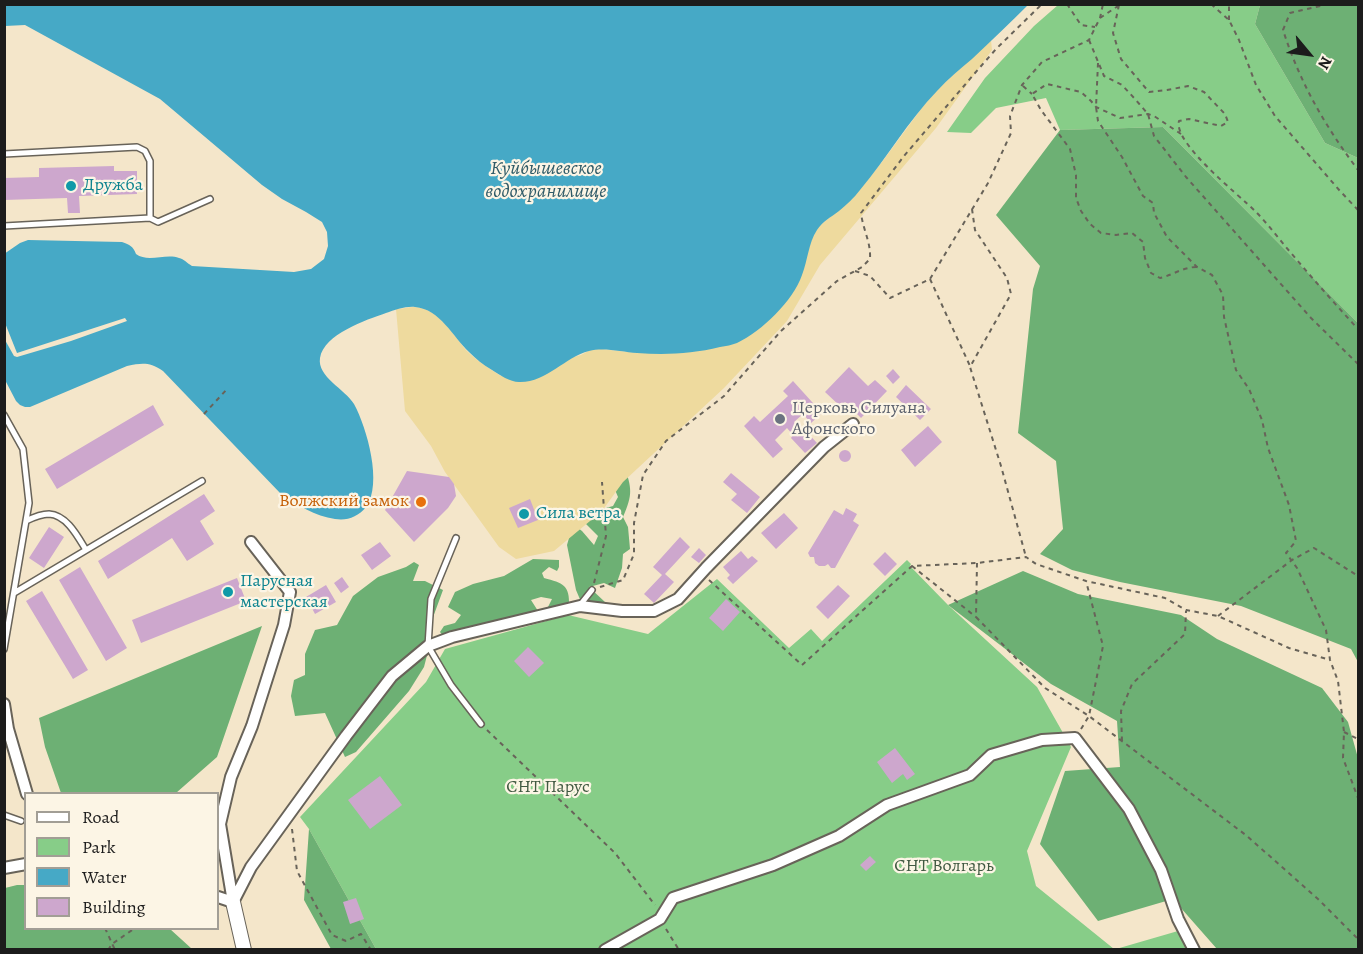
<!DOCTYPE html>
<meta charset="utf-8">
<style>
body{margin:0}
#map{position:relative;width:1363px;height:954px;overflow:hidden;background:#f4e6ca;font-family:Alegreya,serif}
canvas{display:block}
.frame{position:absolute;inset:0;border:6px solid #1c1c1c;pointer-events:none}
.legend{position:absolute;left:24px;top:792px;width:195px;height:138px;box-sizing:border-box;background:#fcf5e5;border:2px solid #a29e95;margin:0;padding:8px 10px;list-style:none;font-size:18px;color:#1c1c1c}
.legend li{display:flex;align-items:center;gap:12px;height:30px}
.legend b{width:30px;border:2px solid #a29e95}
.north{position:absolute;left:1279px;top:24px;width:60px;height:60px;-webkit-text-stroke:4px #fcf5e5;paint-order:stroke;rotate:119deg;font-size:16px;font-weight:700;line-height:24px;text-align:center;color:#1c1c1c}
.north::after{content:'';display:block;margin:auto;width:21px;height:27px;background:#1c1c1c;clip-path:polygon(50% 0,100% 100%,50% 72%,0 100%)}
</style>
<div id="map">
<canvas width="1363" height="954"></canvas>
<div class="frame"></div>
<ul class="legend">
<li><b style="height:8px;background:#fff"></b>Road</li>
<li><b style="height:16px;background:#87cd88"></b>Park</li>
<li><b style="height:16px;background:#46a9c6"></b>Water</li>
<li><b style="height:16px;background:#cda7cd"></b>Building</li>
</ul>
<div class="north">N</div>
</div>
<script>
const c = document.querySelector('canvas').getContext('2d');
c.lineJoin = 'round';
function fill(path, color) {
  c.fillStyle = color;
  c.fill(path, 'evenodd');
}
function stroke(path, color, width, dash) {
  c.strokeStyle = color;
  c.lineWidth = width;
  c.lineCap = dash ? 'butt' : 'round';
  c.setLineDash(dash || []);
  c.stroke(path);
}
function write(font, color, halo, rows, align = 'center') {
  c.font = font + ' Alegreya,serif';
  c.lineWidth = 4.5;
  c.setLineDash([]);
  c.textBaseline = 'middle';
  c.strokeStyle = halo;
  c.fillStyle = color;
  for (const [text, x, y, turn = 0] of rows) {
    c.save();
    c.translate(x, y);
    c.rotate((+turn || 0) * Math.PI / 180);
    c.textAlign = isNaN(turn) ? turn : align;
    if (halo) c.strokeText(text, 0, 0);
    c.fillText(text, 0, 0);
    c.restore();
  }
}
fill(new Path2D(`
 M1058 5H1260L1255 24 1325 143 1358 158V323L1163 127 1060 130 1046 98 996 108 971 133 947 132 985 78 1034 26Z
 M907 560 911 564 910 566 948 605 1037 687 1071 747 1027 851 1036 886 1114 949H376L309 829 300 817 426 682 445 649 568 615 648 634 717 579 789 648 811 629 822 641Z
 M1178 931 1187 949H1116Z`), '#87cd88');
fill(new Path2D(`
 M1260 5H1358V158L1325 143 1255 24Z
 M1163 127 1358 323V662L1351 649 1241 606 1120 582 1072 570 1040 554 1063 529 1056 461 1018 433 1033 289 1040 266 996 215 1060 130Z
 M624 465C632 489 633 494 623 517L628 527 630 549 623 554 622 568 615 588 604 583 589 587 606 603 600 615 585 611 576 590 567 545 573 524 582 531 594 545 598 536 581 519 588 513 613 506 618 497 613 485Z
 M533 559 559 560V567L557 571 549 567 542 573 544 578C563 583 570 585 569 606L558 614 548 607 552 599 541 597 531 600 538 611 449 643 440 632 444 626 455 623 461 615 448 607 455 592 473 584 504 576Z
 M414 562 419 565 413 581H425L443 590 432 620V636L424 667 409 691 356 752 345 757 325 713 295 716 291 696 294 680 305 675V654L315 630 337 625 353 596 378 577 406 567Z
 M1023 571 1078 594 1181 615 1217 639 1322 688 1348 722 1358 758V949H1217L1173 899 1098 921 1040 844 1065 771 1120 767 1117 721 1051 684 948 605Z
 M262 626 217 757 176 793H61L45 747 39 718Z
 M309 829 376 949H331L304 900Z
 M17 885H25L26 928 170 929 192 949H5V888Z`), '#6db074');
fill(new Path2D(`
 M991 40 992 50 936 128 820 265 787 321 724 388 623 482 602 511 554 551 516 559 499 547 445 472 431 446 405 411 396 309C402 309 408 307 414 307 439 308 453 335 467 351 477 361 489 368 501 376L581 355 590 350 601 349 638 353 807 254 811 241 818 227 852 199 882 162 924 105 938 89Z`), '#eeda9e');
fill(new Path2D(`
 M4 5H1028C1010 23 991 41 972 59 960 69 948 79 937 91 908 121 887 158 860 190 854 198 847 204 839 211 831 217 822 222 817 230 808 244 808 260 802 275 793 301 762 331 737 343 732 345 726 346 720 347 692 354 665 355 637 353 622 352 604 347 589 351 565 357 546 383 519 382 510 382 500 375 492 370 483 365 476 359 469 352 453 337 440 309 415 307 406 306 395 310 386 313 366 320 324 334 320 358 317 377 345 389 354 404 367 428 383 484 366 507 358 517 347 521 335 519 315 516 297 505 281 494L163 371C149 362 143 363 127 366L30 407H25L20 405 16 401 5 380 4 254 20 243 28 240 122 242C130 245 133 246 136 254 148 263 166 253 179 258 184 259 187 263 192 266L294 272 311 269 324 259 328 246 327 232 322 222 306 212 282 199 262 185 160 99 25 25 5 26Z`), '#46a9c6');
fill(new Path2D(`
 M125 318 127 321 71 341 17 357 14 356 5 340V323L17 353Z`), '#f4e6ca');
fill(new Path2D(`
 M114 166V171H137V194L79 196 80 213H68L67 198 4 200V178L39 177V168Z
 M849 367 868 386 875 380 887 391 861 418 845 402 841 407 825 392Z
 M893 369 900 377 893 384 886 376Z
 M793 381 822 413 811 423 803 414 794 422 800 429 802 427 817 443 805 453 791 438 793 435 787 428 775 440 783 449 773 458 744 426 754 416 760 422 788 396 783 391Z
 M906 385 931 409 920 420 896 397Z
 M153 405 164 425 57 489 45 469Z
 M928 426 942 442 915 467 901 450Z
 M839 456a6 6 0 1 1 12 0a6 6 0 1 1-12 0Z
 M407 471 449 477 454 484 456 496 448 508 414 542 385 510Z
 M731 473 760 497 747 513 731 500 737 494 723 482Z
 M204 494 215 511 200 521 214 544 187 561 172 538 108 579 98 561Z
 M530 499 538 520 518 528 509 508Z
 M846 508 857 514 853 521 859 525 835 568H831L828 564 825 566H819L815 563 814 557H810L808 553 834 510 843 515Z
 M784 513 798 528 776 549 761 533Z
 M49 527 64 537 44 568 29 558Z
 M680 537 690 547 665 574 674 582 654 603 644 594 662 575 653 567Z
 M380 542 391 556 372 570 361 555Z
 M699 548 706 555 699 563 691 557Z
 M741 551 748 559 752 556 758 561 733 584 727 578 730 575 723 567Z
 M885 552 897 564 885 576 873 564Z
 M80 567 127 648 106 661 59 580Z
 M342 577 349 587 341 593 334 583Z
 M237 578 246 601 141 643 132 620Z
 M326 585 336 602 315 614 306 597Z
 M838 585 850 596 828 619 816 607Z
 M42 591 88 670 73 679 26 601Z
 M726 599 740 612 723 631 709 618Z
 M528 647 544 663 529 677 514 661Z
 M895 748 915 774 907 780 903 774 892 783 877 762Z
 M380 776 402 805 370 829 348 800Z
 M870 856 876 862 866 871 860 865Z
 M356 898 364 919 350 924 343 902Z`), '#cda7cd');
const service = new Path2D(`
 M4 154 137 147 145 151 150 161V218
 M4 226 150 218 158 222 210 199
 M4 415 23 449 29 503 4 649
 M26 521C32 518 42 514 49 514 67 515 78 537 86 550
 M456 538 431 599 428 646 451 685 481 724
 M14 593 202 481
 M580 605 592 590
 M4 815 21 821`);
const minor = new Path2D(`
 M4 704 8 729 27 794
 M4 868 26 864
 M218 897 233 902
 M233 902 251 867 346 736 392 676 428 646 452 637 580 606 622 611H654L678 599 706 568 824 447 853 424
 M233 902 220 824 231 777 252 726 284 625 290 592 251 542
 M605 950 660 919 673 898 773 865 839 836 887 805 970 775 991 755 1042 740 1075 738 1129 809 1161 870 1178 919 1194 950`);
const tertiary = new Path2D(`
 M233 902 244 950`);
stroke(service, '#686359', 8);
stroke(minor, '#686359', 14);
stroke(tertiary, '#686359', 16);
stroke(new Path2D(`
 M1067 4 1081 25 1095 27
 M1211 4 1229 20 1239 40 1256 85 1275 116 1340 191 1358 210
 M1329 4 1290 13 1283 30C1300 83 1325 126 1358 170
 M1119 5 1113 33 1121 59 1149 92 1167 90 1188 86 1204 92 1225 114 1228 122 1221 126 1189 119 1179 121C1173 143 1239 195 1255 211 1268 224 1279 239 1291 253 1313 279 1335 304 1358 329
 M1100 18 1118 6
 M1229 20V4
 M1089 40 1104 76 1122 85 1135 99 1148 114 1154 136 1186 177 1311 318 1358 364
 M1098 63 1096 107 1098 121 1122 157 1143 196 1153 203 1154 213 1167 237 1197 267 1212 275 1223 295 1224 317 1236 370 1249 389 1262 420 1268 448 1289 505 1296 541 1286 553 1297 568 1326 630 1330 660 1338 681 1344 732 1343 758 1358 798
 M1023 86 1032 94
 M1181 134 1154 116 1148 114 1120 118 1096 107 1091 101 1081 92 1047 84 1032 94 1041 110 1070 149 1076 175V198L1081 211 1090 224 1101 233 1116 235 1132 233 1143 242 1145 258 1151 273 1160 278C1173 275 1183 267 1197 267
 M972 209 975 230 1007 278 1011 294 970 367 1001 466 1026 557
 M855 271 870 276 890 298 930 279 988 183 1011 133 1010 116 1022 85 1042 62 1089 40 1100 18 1103 4
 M930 279 970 366
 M204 414 228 388
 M977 563 976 617 1045 688 1089 716 1247 836 1318 899 1358 939
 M912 566 976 617
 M709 580 802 665 912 566 977 563 1026 557 1036 564 1086 581 1165 598 1186 610 1218 616 1289 648 1330 660
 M594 583 606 536 602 482
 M600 587 623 580 634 554V523L643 475 666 441 724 396 781 331 837 281 862 267 870 259C871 242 863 230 861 213L904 156 975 73 996 49 1042 4
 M1218 616 1292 560 1314 548 1358 576
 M1081 729 1089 716 1103 646 1086 581
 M487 730 615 853 655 905
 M1344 732 1358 739
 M1122 741 1121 711 1132 684 1185 634 1186 611
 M292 829 297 871 332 935 346 941 361 934 371 950
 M105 928 115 950
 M666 929 679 950
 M108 950 112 944 135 928`), '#686359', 2, [4.5, 4.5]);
stroke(service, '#fff', 5);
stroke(minor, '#fff', 10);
stroke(tertiary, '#fff', 14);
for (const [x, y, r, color] of [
 [71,186,6,"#0f9aa8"],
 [780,419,6,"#6b7280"],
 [421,502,6,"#e8710a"],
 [524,514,6,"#0f9aa8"],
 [228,592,6,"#0f9aa8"]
]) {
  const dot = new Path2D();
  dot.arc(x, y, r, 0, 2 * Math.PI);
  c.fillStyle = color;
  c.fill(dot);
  stroke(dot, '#fcf5e5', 2);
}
write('18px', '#0d838f', '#fcf5e5', [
 ["Дружба",83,186],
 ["Сила ветра",536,514],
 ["Парусная",240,582],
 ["мастерская",240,603]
], 'left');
write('18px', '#5b616d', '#fcf5e5', [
 ["Церковь Силуана",792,409],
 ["Афонского",792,430]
], 'left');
write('18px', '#c56008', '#fcf5e5', [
 ["Волжский замок",409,502]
], 'right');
write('18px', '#415a42', '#fcf5e5', [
 ["СНТ Парус",548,788],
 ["СНТ Волгарь",944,867]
]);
write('italic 20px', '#2f5b68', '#fcf5e5', [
 ["Куйбышевское",546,169],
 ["водохранилище",546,192]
]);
</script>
